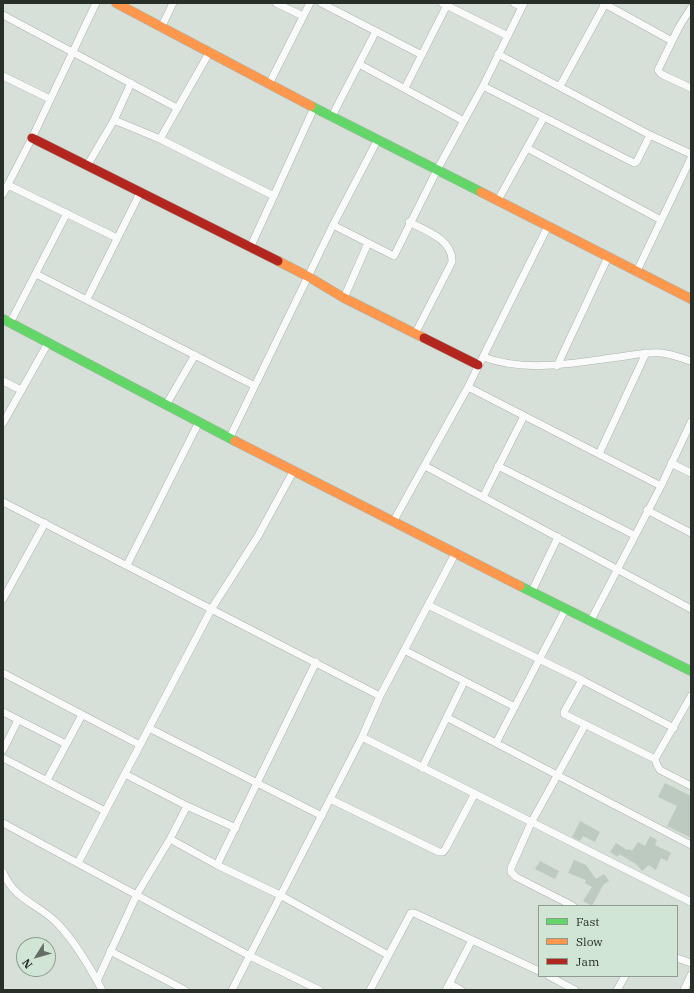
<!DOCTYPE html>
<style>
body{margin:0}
#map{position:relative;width:694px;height:993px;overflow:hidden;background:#d6e0d8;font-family:"IBM Plex Serif",serif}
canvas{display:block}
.frame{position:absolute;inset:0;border:4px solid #282f29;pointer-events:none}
.legend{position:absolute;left:538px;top:905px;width:140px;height:72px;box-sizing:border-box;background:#d1e5d4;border:1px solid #8d9c90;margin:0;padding:5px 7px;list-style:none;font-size:12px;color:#282f29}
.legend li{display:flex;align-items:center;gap:8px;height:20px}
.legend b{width:20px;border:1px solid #8d9c90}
.north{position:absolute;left:16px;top:937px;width:40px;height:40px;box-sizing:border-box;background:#d1e5d4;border:1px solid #8d9c90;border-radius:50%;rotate:233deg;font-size:11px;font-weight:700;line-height:16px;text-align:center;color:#282f29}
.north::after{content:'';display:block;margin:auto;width:14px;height:18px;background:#656d66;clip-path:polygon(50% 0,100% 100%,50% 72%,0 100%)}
</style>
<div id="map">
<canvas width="694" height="993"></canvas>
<div class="frame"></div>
<ul class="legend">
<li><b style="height:5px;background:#63d668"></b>Fast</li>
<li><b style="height:5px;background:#ff974d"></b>Slow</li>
<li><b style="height:5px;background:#b3261e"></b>Jam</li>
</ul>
<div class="north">N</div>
</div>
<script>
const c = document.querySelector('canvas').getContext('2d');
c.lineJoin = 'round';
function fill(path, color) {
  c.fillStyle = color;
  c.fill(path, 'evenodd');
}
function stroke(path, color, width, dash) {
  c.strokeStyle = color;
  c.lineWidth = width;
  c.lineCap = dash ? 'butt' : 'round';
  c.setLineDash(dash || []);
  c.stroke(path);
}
fill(new Path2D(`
 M665 783 691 796V838L667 826 677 806 658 797Z
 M580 821 600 832 595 842 583 836 580 841 572 837Z
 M650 836 657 840 655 845 671 853 667 861 661 858 656 870 649 865 642 871 636 864 619 854 618 857 610 852 616 843 627 850 628 849 632 851 638 842 645 846Z
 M574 860 586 865 596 879 604 874 609 881 603 885 592 906 583 901 592 887 585 883 586 880 568 873Z
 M540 861 559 871 555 879 535 869Z`), '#bccabf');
const street = new Path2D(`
 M276 3 303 16
 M321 3 422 55
 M442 3 508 36
 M514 3 522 7
 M603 3 672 41
 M691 8 679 27 658 70 661 74 691 88
 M3 15 177 108
 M161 28 173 3
 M498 54 650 135 691 154
 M359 64 464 121
 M3 76 50 99
 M269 84 310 3
 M483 86 634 163 637 161 650 135
 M560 86 605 4
 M405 88 447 5
 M332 116 376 31
 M114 120 160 139 274 196
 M160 139 209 53
 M527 148 661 220
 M87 166 114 120 131 83
 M8 185 117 238
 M3 194 32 138 96 3
 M498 200 544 117
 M409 222C427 231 453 240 452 262L415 334
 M333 225 394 256 437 170 483 86 524 3
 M250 248 314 108
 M637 271 691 158
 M36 274 255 386
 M344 298 368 243
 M87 299 140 193
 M10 323 67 213
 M483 357C528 373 573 363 619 357 633 355 647 352 661 353 671 354 681 358 691 361
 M557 366 608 257
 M3 381 21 390
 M468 387 661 486
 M166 405 195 355
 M3 423 48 343
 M230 437 333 225 378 139
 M599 454 646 353
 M671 463 691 473
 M425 466 691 609
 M498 466 634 535
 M483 497 524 416
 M3 502 380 696
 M647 510 691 533
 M393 522 468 387 548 226
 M127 565 199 422
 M532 591 558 537
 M3 599 45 523
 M428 605 582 680 674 728
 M591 620 661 486 691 422
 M404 650 515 707
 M3 673 140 745
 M582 680 564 712V714L655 759 657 765 660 770 691 786
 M3 712 66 744
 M448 718 691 845
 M149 728 322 816
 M362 737 691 902
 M496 743 566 608
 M3 750 18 720
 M3 758 105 811
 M655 759 691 696
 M422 768 464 682
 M125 774 187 806 236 828
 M47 780 82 715
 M330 799 439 852H443L446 848 474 795
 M3 823 250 956 319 990
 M170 839 217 865 280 895 388 955
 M78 863 212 608 258 536 294 470
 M217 865 316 662
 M3 872C15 901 39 904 58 924 74 941 91 969 102 990
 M573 906 516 877 511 872V868L531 823 585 725
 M110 951 185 990
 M677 958 691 963
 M549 976 575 990
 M97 981 137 894 170 839 187 806
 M450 984 461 990
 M232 990 362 737 380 696 455 554
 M370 990 411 913H414L539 971
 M446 990 472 940
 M617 990 625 976
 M684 990 691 975`);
const fast = new Path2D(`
 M311 106 481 192
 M3 319 235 441
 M520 586 691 671`);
const slow = new Path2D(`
 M116 3 311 106
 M481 192 691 299
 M278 261 309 277 344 298 424 338
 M235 441 520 586`);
const jam = new Path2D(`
 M32 138 278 261
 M424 338 478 365`);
stroke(street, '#abb3ad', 8);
stroke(fast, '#abb3ad', 10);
stroke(slow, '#abb3ad', 10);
stroke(jam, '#abb3ad', 10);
stroke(street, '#f9faf9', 7);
stroke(fast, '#63d668', 9);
stroke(slow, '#ff974d', 9);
stroke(jam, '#b3261e', 9);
</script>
